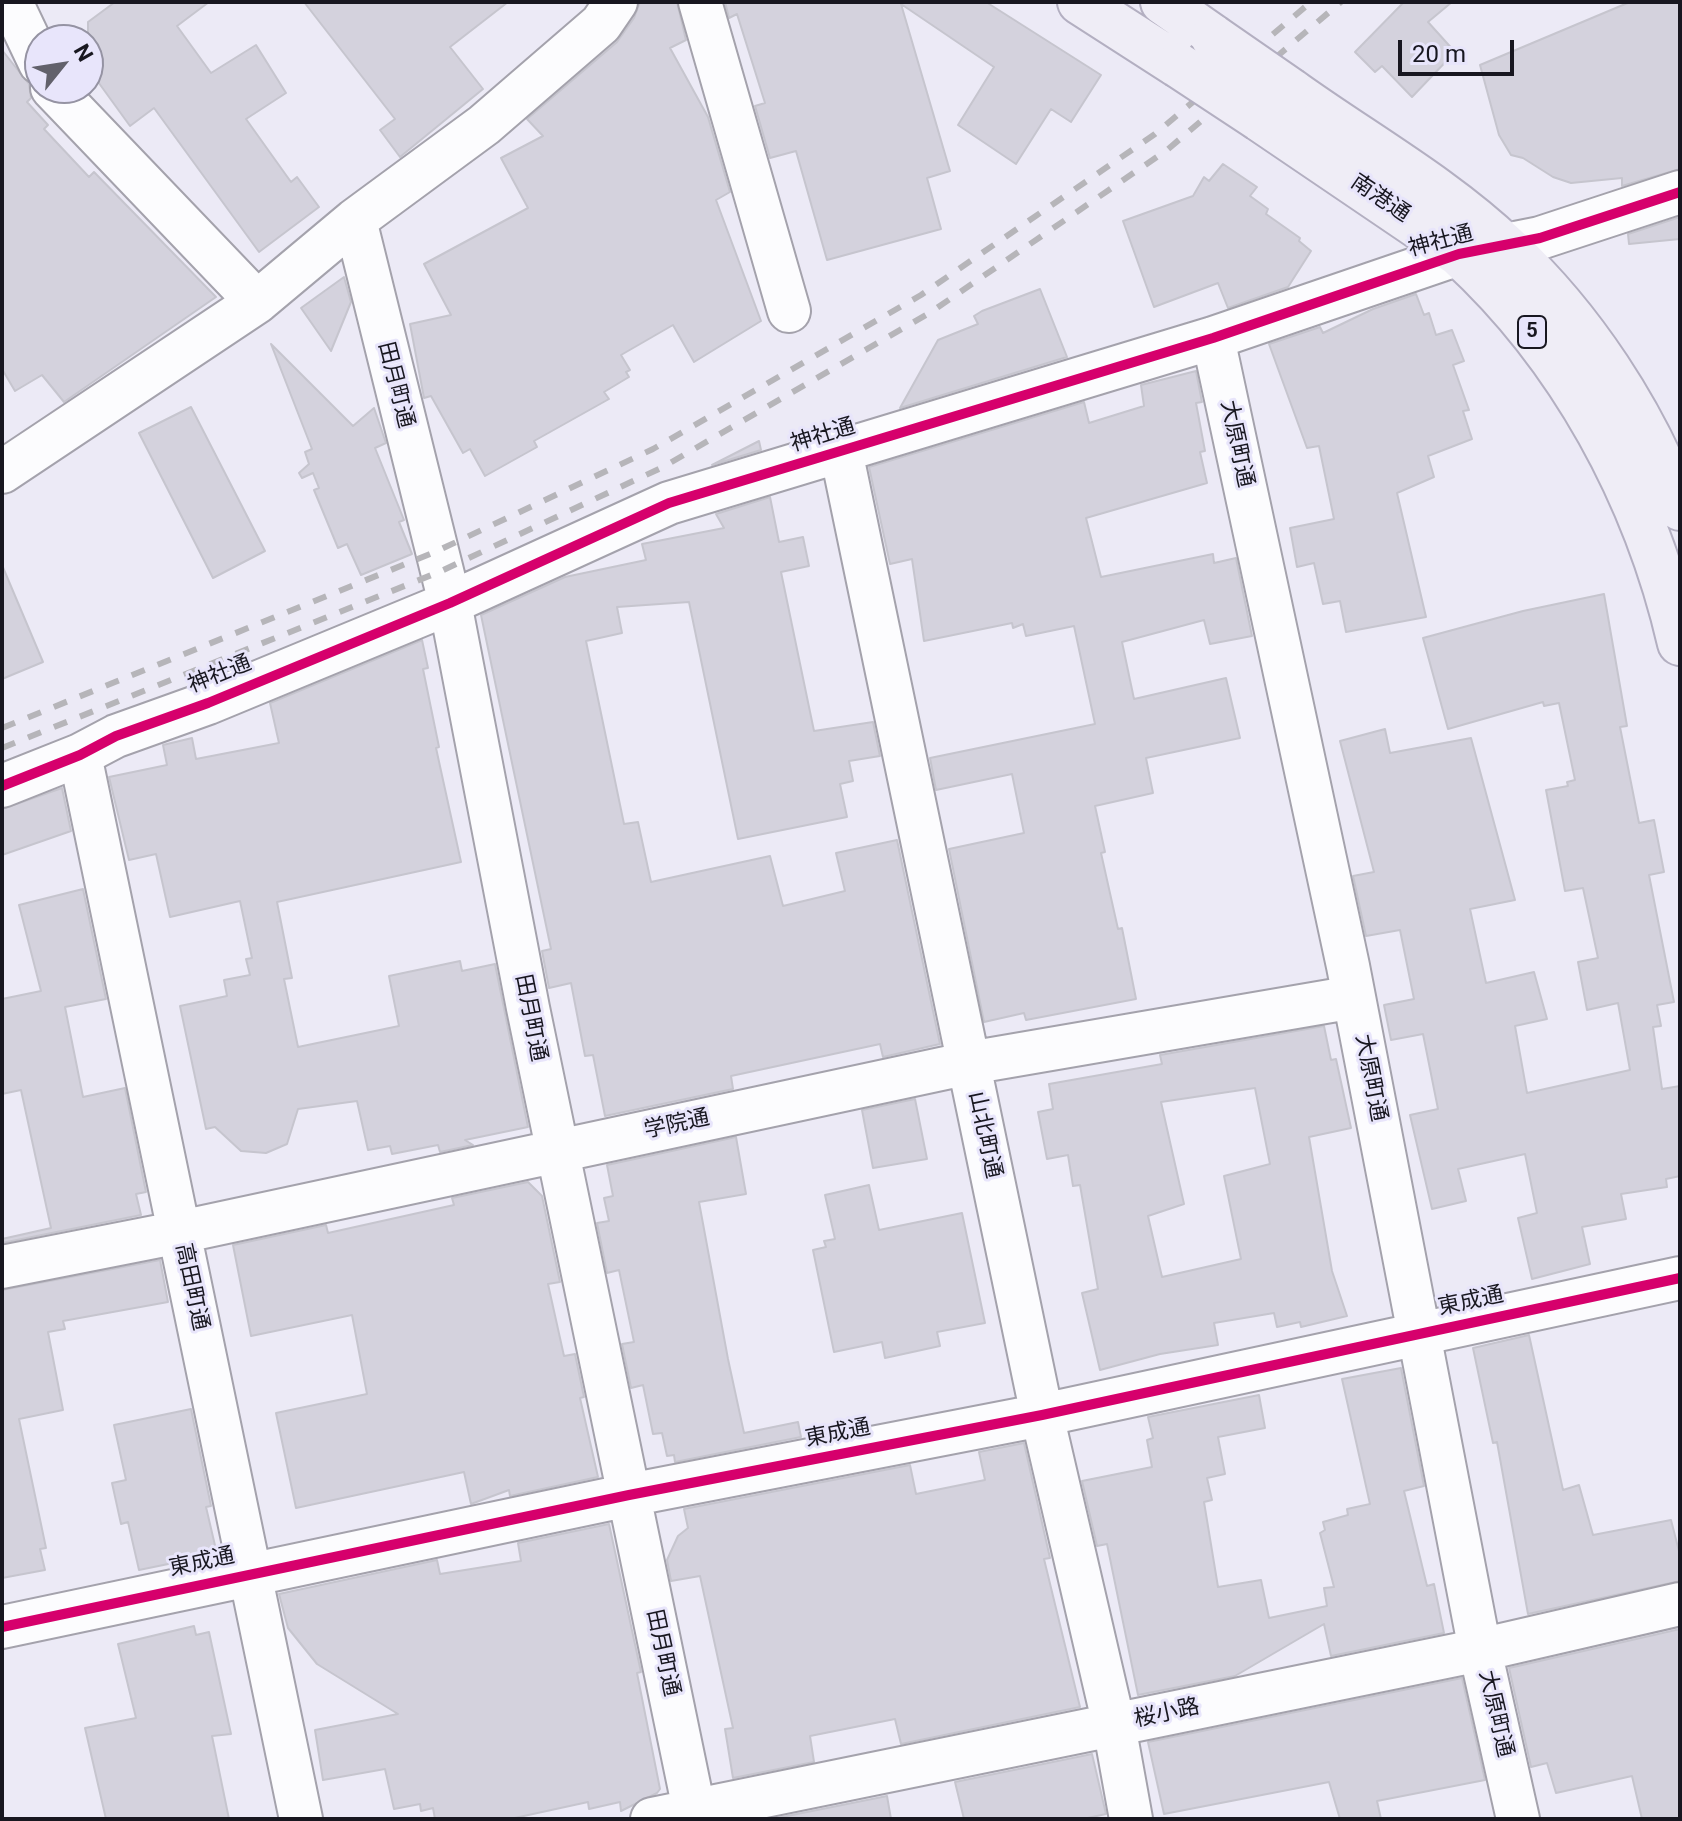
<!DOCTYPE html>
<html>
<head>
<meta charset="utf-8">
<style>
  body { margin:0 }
  #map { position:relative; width:1682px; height:1821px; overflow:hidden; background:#eceaf6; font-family:Roboto,sans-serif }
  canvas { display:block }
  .frame { position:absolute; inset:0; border:4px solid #181720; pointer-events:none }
  .north { position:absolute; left:24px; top:24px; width:80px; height:80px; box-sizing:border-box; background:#e8e5fb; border:2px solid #9593a3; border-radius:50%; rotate:60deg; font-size:22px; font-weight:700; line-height:32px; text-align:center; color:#181720 }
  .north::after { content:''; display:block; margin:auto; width:28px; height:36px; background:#62616b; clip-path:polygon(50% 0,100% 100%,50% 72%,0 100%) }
  .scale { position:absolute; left:1398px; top:40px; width:116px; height:36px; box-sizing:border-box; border:4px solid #181720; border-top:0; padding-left:10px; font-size:24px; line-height:28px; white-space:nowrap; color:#181720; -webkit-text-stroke:6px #e8e5fb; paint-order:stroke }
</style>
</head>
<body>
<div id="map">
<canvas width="1682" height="1821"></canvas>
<div class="frame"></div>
<div class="north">N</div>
<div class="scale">20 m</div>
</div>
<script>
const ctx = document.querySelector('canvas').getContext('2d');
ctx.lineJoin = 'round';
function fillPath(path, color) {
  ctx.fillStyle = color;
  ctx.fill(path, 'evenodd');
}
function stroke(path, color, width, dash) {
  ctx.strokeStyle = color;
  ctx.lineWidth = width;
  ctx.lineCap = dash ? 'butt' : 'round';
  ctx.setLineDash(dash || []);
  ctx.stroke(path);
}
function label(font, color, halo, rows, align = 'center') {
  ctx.font = font + ' Roboto,"Noto Sans JP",sans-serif';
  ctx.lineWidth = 6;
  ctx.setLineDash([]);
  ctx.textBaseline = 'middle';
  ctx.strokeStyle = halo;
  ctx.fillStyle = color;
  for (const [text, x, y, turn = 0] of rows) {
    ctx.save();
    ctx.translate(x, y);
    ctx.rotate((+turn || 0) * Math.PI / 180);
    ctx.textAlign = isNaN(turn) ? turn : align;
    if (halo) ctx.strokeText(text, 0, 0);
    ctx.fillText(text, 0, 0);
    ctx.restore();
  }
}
const building = new Path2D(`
  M115,2H209L177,26L211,73L256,45L286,93L246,119L291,182L297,177L319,207L259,252L154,108L130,126L88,68V22Z
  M304,2H508L450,47L483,89L400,157L380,130L395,119Z
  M640,2H677L686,40L670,48L708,117L730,192L716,200L761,321L694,362L673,325L621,355L630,370L626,372L629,377L604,392L609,399L534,441L537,447L485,476L470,449L463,453L431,396L424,398L410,324L451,315L424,264L528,208L501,158L543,136L527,119L617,42L634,18Z
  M725,2H986L1101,75L1071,122L1051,109L1016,164L958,125L994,67L901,4L950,171L927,178L941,229L827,260L796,151L770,158L755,106L765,103L737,14L729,18Z
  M1404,2H1452L1428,22L1455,52L1412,97L1382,66L1375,72L1355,52Z
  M1630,2H1680V169L1622,186V178L1571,183L1553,177L1523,158L1511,155L1499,135L1480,65Z
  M2,50L29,84L31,98L27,102L48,125L44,129L89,177L94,172L216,297L64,402L42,375L15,391L2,369Z
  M1223,164L1257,187L1250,196L1268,209L1266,214L1300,238L1299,241L1311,251L1288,287L1228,308L1218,283L1154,307L1123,221L1193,196L1204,177L1209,181Z
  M1680,217V239L1629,244L1628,234Z
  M344,277L351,302L331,351L301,308Z
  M1040,289L1067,357L900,408L938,340L978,324L974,316L982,311Z
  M1416,294L1424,315L1429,313L1436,335L1452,330L1464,361L1453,365L1469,410L1463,411L1472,439L1428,456L1434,477L1397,493L1426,617L1346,632L1340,601L1323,604L1314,563L1297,567L1290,528L1334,519L1319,446L1307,448L1269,344L1320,327L1323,333L1373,309Z
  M271,344L353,426L374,408L386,443L375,448L404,520L399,522L412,554L361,575L347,544L338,548L314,490L319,488L313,473L302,478L299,473L309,464L305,452L312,449Z
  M1196,371L1202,402L1196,403L1205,451L1200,452L1207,483L1086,518L1101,577L1213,554L1214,563L1236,558L1252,636L1210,644L1204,620L1122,642L1134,699L1226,678L1240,738L1146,758L1153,793L1095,806L1105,852L1101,853L1118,929L1122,928L1136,999L1026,1020L1024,1013L984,1022L949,849L1024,833L1012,774L936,790L930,758L1095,724L1074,626L1026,636L1023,624L1013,628L1012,623L924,641L912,559L890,564L869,467L1084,402L1089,423L1144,406L1141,385Z
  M191,407L265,551L213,578L139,433Z
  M759,441L761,450L712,465Z
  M770,497L779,542L803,537L809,566L781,572L814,731L873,722L880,756L849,761L853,781L840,784L847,817L738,839L689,602L617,607L622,633L586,641L624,824L638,822L651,882L770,856L783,906L845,891L836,853L897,840L940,1044L883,1057L880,1044L731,1076L733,1089L605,1116L593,1055L585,1056L571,983L549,988L542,951L551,949L481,615L565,577L646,560L642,544L724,528L716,514Z
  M2,565L43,662L2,679Z
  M1604,594L1627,726L1620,727L1639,823L1654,820L1664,872L1649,875L1674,1002L1657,1005L1661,1026L1653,1027L1662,1089L1680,1086V1176L1666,1179L1667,1187L1621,1194L1626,1219L1582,1227L1590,1264L1532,1279L1518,1218L1537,1213L1525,1154L1458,1169L1466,1201L1432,1209L1410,1115L1438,1109L1423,1034L1391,1040L1384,1005L1414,999L1400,930L1366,936L1353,876L1374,872L1340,741L1385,729L1390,753L1471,738L1515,900L1470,909L1486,983L1534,972L1547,1019L1515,1026L1527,1093L1630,1070L1618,1003L1587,1010L1578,962L1598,958L1583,888L1565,891L1546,790L1568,786L1567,782L1575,780L1559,703L1544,706L1543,702L1448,729L1423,638L1523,611Z
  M422,640L428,668L423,669L439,747L436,748L461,862L277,902L292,978L284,979L298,1047L399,1026L389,976L460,961L462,971L495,964L528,1127L465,1140L473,1145L440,1152L438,1145L392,1154L390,1146L368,1150L357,1101L298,1109L287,1144L266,1153L241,1151L215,1127L206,1129L180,1006L227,996L224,980L250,975L246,959L252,958L240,901L170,917L156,854L129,860L109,777L167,765L163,745L192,738L196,759L279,743L270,703Z
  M62,788L71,831L2,855V809Z
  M83,889L106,999L65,1007L83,1097L125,1088L146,1192L136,1194L141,1215L2,1243V1239L51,1228L21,1090L2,1094V999L41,991L19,905Z
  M1324,1026L1331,1060L1336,1059L1351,1128L1309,1137L1332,1271L1347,1316L1301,1327L1300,1322L1277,1327L1274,1313L1214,1323L1218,1345L1160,1354L1100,1370L1082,1293L1098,1289L1080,1185L1073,1186L1068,1155L1047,1159L1038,1112L1053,1109L1049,1084L1162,1064L1160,1055ZM1255,1088L1270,1164L1224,1176L1241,1259L1162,1277L1148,1216L1184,1204L1161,1102Z
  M915,1099L927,1159L873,1168L862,1110Z
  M736,1137L746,1194L699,1202L728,1359L744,1433L798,1422L801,1437L675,1462L674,1455L667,1456L662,1433L653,1434L643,1385L631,1388L622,1344L634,1342L619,1270L607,1273L597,1223L609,1221L604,1198L613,1196L607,1165Z
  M528,1182L542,1196L560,1282L548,1284L564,1356L575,1354L584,1397L580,1398L598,1477L510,1496L509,1490L471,1504L464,1472L296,1508L276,1413L367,1394L352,1315L251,1336L233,1245L326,1225L328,1233L454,1205L452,1198Z
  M869,1185L879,1230L962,1213L985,1323L937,1332L940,1346L885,1358L882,1342L834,1352L813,1250L826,1247L824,1241L835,1239L825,1195Z
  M160,1260L168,1302L63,1321L65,1329L48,1332L63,1410L19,1419L46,1548L40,1549L45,1570L2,1578V1290Z
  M1529,1335L1563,1490L1579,1485L1593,1535L1671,1520L1680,1555V1581L1528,1614L1497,1442L1493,1443L1473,1348Z
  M1401,1368L1424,1486L1404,1491L1427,1586L1434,1584L1444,1633L1331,1656L1324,1624L1235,1676L1138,1695L1107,1544L1097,1546L1082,1481L1152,1467L1147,1440L1153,1438L1148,1417L1259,1395L1265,1428L1218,1437L1225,1474L1207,1478L1212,1500L1204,1502L1218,1587L1261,1580L1269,1618L1327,1606L1324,1588L1334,1587L1320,1533L1325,1530L1323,1522L1348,1515L1347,1509L1370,1504L1342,1379Z
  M191,1409L211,1506L206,1507L217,1554L139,1570L128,1522L121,1524L112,1483L126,1480L114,1425Z
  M1024,1443L1050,1558L1044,1559L1080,1707L901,1744L895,1719L810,1736L814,1762L733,1778L725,1729L733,1728L700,1576L671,1581L667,1560L678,1536L688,1528L684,1509L910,1465L916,1494L985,1480L979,1452Z
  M609,1524L641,1672L637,1673L660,1789L657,1793L621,1811L620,1802L589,1809L588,1802L510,1819H435L433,1808L421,1811L420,1804L394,1809L385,1769L323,1780L315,1730L398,1714L317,1664L288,1628L279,1594L437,1560L440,1574L521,1561L518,1543Z
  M194,1626L196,1635L209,1632L231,1734L212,1736L229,1819H106L85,1728L136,1718L118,1644Z
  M1680,1629V1819H1642L1632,1776L1556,1793L1547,1763L1531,1767L1509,1668Z
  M1462,1678L1485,1780L1377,1801L1381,1819H1340L1329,1782L1164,1814L1148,1742Z
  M1092,1754L1106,1814L1083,1819H964L955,1782Z
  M887,1796L891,1819H772Z`);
const minor = new Path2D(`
  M11,2L40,63
  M700,2L789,311
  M52,88L257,302
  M355,220L450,603L528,1008L696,1819
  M1213,338L1348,966L1480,1650L1518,1819
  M841,451L1042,1415L1114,1725L1131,1819
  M2,472L257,302L355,220L484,125L601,24L616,2
  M80,755L301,1819
  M2,786L80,755L116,736L208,703L450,603L669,503L1213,338L1459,254L1540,238L1680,192
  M2,1267L180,1232L969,1063L1354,997
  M2,1627L629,1495L1042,1415L1680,1278
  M652,1819L1480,1650L1680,1604`);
const major = new Path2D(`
  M1080,2L1178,65
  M1163,2L1213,37
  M1291,91C1362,142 1443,187 1507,248C1582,318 1644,412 1680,508
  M1260,119L1459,254C1571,357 1646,496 1680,643`);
const rail = new Path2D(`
  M2,728L435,552L653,449L921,295L1155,134L1311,2
  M2,748L439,572L663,467L931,312L1167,150L1341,2`);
const majorBridge = new Path2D(`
  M1213,37L1291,91
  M1178,65L1260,119`);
const cycleway = new Path2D(`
  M2,786L80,755L116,736L208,703L450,603L669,503L1213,338L1459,254L1540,238L1680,192
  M2,1627L629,1495L1042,1415L1680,1278`);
const shields = [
  [1532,332,28]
];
const shieldNames = [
  ["5",1532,332]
];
const streetNames = [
  ["南港通",1380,199,34],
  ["神社通",1441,242,-15],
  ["田月町通",395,385,76],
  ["神社通",823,436,-17],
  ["大原町通",1236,444,78],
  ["神社通",220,675,-22],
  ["田月町通",530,1018,79],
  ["大原町通",1370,1078,79],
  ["学院通",677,1125,-12],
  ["山北町通",984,1135,78],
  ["高田町通",191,1287,78],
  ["東成通",1471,1302,-12],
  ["東成通",838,1434,-11],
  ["東成通",202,1563,-12],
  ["田月町通",662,1653,78],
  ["桜小路",1167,1714,-12],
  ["大原町通",1495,1714,77]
];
fillPath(building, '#d4d2dd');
stroke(building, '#c6c5ce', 2);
stroke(minor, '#a4a2ac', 46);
stroke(major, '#b3afc1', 48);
stroke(minor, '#fcfcfe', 42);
stroke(major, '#efedf6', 44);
stroke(rail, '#b6b5b9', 6, [14, 14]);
stroke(majorBridge, '#b3afc1', 48, []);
stroke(majorBridge, '#efedf6', 44);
stroke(cycleway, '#d6006c', 10);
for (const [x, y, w] of shields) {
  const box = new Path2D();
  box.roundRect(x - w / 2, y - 16, w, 32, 6);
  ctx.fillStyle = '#e8e5fb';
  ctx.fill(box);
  stroke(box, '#181720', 2);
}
label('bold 20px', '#181720', null, shieldNames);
label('22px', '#181720', '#e8e5fb', streetNames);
</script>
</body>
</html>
